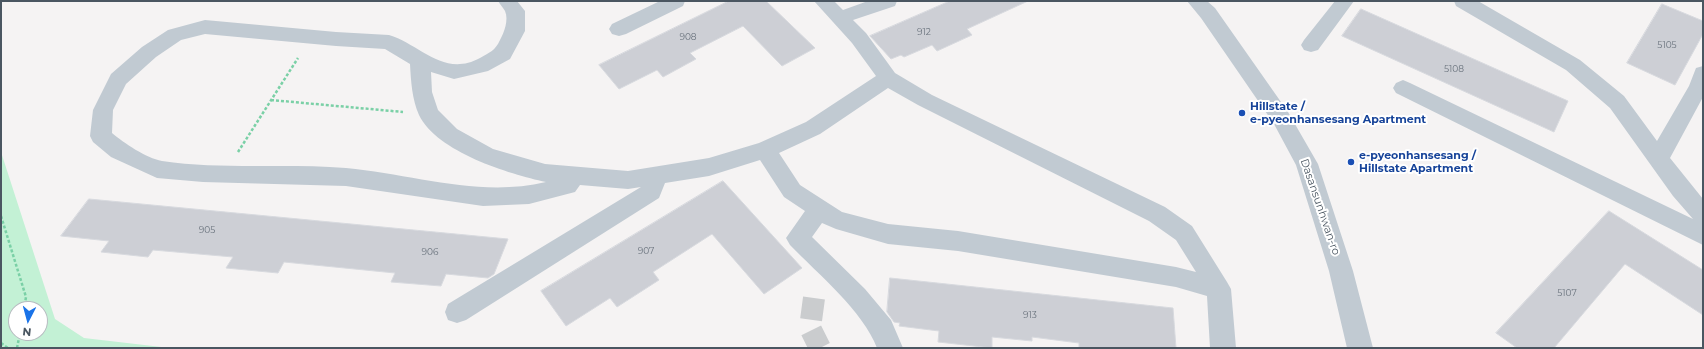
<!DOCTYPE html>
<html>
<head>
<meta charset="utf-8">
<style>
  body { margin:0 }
  #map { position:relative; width:1704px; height:349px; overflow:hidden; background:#f5f3f3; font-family:Montserrat,sans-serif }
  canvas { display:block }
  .frame { position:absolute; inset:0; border:2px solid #4a5661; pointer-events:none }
  .north { position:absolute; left:8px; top:301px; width:40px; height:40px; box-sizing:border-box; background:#fff; border:1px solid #b7bbc0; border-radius:50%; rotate:186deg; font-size:11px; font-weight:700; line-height:16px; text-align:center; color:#4a5661 }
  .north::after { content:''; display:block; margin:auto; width:14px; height:18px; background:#1a73e8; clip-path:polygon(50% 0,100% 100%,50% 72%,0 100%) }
</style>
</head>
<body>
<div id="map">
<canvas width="1704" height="349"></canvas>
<div class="frame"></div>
<div class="north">N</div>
</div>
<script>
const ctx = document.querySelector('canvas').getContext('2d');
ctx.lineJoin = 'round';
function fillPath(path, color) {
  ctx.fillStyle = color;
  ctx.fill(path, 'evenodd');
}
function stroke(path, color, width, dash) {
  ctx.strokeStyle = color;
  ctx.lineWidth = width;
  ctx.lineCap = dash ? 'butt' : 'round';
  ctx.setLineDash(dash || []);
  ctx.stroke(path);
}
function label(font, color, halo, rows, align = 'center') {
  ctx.font = font + ' Montserrat,sans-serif';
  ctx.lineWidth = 4;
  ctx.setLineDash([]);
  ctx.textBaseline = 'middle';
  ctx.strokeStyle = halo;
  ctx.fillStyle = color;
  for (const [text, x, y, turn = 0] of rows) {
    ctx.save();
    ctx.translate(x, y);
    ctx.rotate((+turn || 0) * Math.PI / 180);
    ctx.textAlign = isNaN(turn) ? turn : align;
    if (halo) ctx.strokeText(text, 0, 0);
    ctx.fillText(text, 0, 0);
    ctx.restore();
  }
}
const green = new Path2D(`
  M1,152L55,319L84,338L170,348H1ZM16,309H40V333H16Z`);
const building = new Path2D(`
  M729,1H766L815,48L782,66L743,26L690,53L696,59L663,77L657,70L619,89L599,65Z
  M950,1H1028L967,29L972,35L937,51L932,45L904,57L901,55L891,59L870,36Z
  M1662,4L1703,21V34L1675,85L1627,63Z
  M1361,9L1568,101L1554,132L1342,36Z
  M723,181L802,268L764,294L712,234L653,272L659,280L617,307L610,298L566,326L541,291Z
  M89,199L351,224L508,239L494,274L488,278L446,274L441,286L391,282L395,273L284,262L278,273L226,268L233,257L153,250L148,257L101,252L109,241L61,236Z
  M1609,211L1703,270V315L1625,264L1554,348H1517L1496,333Z
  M890,278L1173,308L1176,348H1079V343L1032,337V341L992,337V348L938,342L939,331L899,326L900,323L894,322L887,312Z`);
const minorTunnel = new Path2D(`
  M814,298L810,328L820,348`);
const path = new Path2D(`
  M271,100L403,112
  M238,152L298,58
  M1,216L26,297L24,309
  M1,343L8,348
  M17,348L20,333`);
const minor = new Path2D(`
  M498,1H517L525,11V31L510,59L488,71L454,79L431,72L432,92L438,110L457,129L493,149L545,164L628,171L709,158L759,143L806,122L876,76L852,43L814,1H834L843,10L868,1H897L895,6L853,20L866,33L895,73L932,95L1165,207L1192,226L1227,282L1231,289L1236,348H1210L1207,296L1176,287L958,251L888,244L836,229L822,223L812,237L865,289L891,320L903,348H877C863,311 818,274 790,245L786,238L805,211L784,197L760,160L709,176L665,183L659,198L466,320L457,323L448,320L445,312L448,304L641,187L628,189L580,185L575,192L529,204L483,206L346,186L203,182L157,178L111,157L93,142L90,136L93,110L111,74L142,47L168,30L205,20L336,32L389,35C420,44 443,78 480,58C490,52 495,51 500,40C504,33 509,20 505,11C503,8 500,4 498,1ZM205,34L336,46L385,49L410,64C411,82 412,99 419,115C437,152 509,174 546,182C479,198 413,174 346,168C285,163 222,170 162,161C146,158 124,143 112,133L113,110L126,84L156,57L181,40ZM888,88L918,105L1149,221L1176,240L1196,272L1176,267L958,231L888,224L842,212L800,185L779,153L820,134Z
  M660,1H685L683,6L626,34L619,36L612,34L609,29L612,24Z
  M1187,1H1207L1215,8L1288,112L1318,164L1353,271L1373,348H1347L1329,271L1296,165L1274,124L1201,18Z
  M1335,1H1354L1318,50L1311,52L1304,50L1301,45L1304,40Z
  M1454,1H1478L1580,60L1624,96L1657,141L1689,86L1696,68L1703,66V97L1670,158L1703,199V245L1396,93L1393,88L1396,83L1403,80L1410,83L1693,219L1673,196L1610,108L1566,70L1456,6Z`);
const markers = [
  [1242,113,4,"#1a4fb4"],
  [1351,162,4,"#1a4fb4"]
];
const numberNames = [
  ["912",924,32],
  ["908",688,37],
  ["5105",1667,45],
  ["5108",1454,69],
  ["905",207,230],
  ["907",646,251],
  ["906",430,252],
  ["5107",1567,293],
  ["913",1030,315]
];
const transitNames = [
  ["Hillstate /",1250,107],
  ["e-pyeonhansesang Apartment",1250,120],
  ["e-pyeonhansesang /",1359,156],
  ["Hillstate Apartment",1359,169]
];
const streetNames = [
  ["Dasansunhwan-ro",1320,207,71]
];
fillPath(green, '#c3f1d5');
fillPath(building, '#cdcfd5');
stroke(building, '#d7d9de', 1);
stroke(minorTunnel, '#caccce', 22, [22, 11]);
stroke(path, '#7ad0a6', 2.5, [3, 2]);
fillPath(minor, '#c1cad2');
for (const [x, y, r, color] of markers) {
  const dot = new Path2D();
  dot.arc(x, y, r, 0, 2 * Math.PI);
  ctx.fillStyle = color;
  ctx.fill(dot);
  stroke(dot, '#fff', 1.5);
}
label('9px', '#6b747e', null, numberNames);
label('bold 11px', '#164399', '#fff', transitNames, 'left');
label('11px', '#4a5661', '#fff', streetNames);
</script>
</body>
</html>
